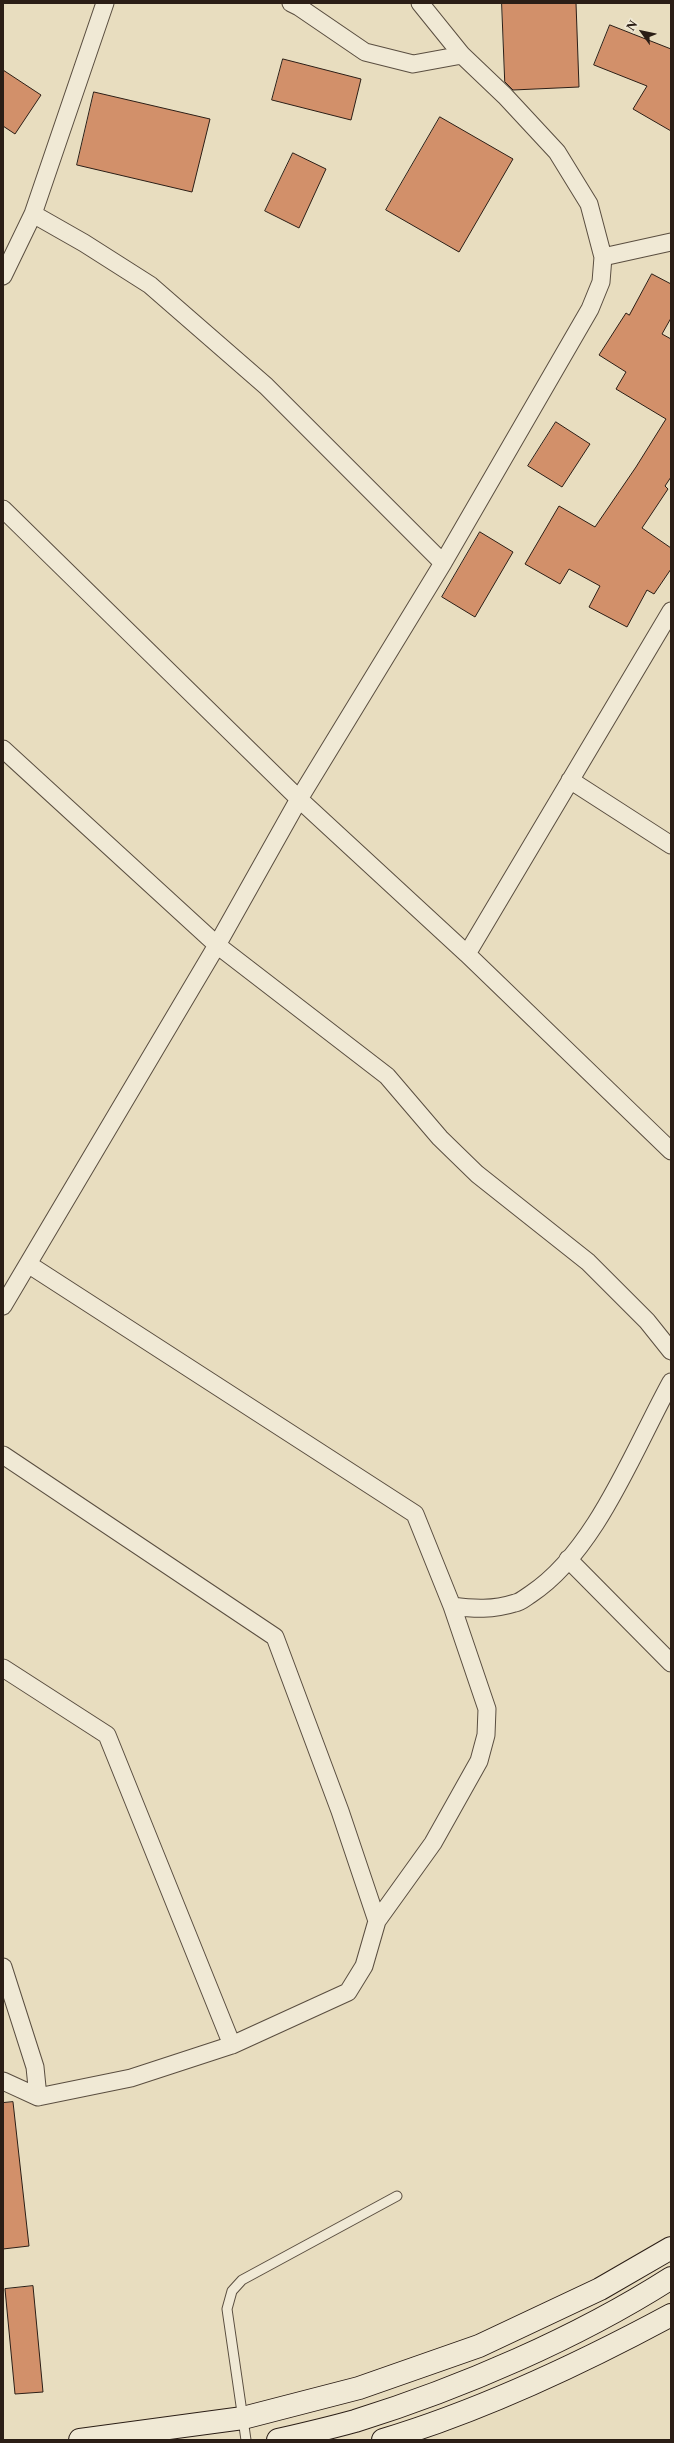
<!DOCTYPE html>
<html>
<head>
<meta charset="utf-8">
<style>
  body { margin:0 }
  #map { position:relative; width:674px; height:2443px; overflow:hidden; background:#e8ddbf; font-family:"Libre Caslon Text",serif }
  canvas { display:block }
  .frame { position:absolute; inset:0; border:4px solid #2b1e16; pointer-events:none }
  .north { position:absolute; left:622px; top:12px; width:40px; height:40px; -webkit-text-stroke:3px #f0e9d5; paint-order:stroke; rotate:303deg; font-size:11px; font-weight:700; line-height:16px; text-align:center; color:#2b1e16 }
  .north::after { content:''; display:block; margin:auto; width:14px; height:18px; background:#2b1e16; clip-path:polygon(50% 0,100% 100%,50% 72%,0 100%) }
</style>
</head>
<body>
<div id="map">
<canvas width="674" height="2443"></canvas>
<div class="frame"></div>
<div class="north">N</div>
</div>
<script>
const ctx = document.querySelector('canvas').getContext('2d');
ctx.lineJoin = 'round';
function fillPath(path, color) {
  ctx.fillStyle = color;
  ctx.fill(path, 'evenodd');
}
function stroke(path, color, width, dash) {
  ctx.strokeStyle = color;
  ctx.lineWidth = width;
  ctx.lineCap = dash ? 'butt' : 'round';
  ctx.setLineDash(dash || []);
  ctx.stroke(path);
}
const building = new Path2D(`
  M502,3H576L579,87L513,90L505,82Z
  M610,25L671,49V131L633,109L647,86L594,65Z
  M283,59L361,79L351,120L272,100Z
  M3,70L41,95L15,134L3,126Z
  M94,92L210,119L192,192L77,165Z
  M440,117L513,159L459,252L386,210Z
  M293,153L326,169L299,228L265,211Z
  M652,274L671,284V318L662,334L671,339V477L665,486L668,489L642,528L671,548V569L654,594L647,590L627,627L589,607L600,586L569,569L560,584L525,564L559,506L595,527L636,467L666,419L616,389L626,372L599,355L626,313L629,315Z
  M556,422L590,444L562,487L528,466Z
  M480,532L513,552L475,617L442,597Z
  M13,2102L29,2246L3,2249V2103Z
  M33,2286L43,2392L15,2394L5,2289Z`);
const lane = new Path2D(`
  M246,2440L227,2309L232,2291L242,2280L397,2196`);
const street = new Path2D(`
  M291,3L299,7L365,52L413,64L462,55
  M33,214L84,243L150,285L266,386L443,563
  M603,257L671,242
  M3,276L33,214L105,3
  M3,509L299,799L467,954L671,1151
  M3,749L217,945L387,1076L440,1138L477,1174L588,1262L647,1321L671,1351
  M570,780L671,845
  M467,954L671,611
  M3,1306L217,945L299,799L443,563L590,309L601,282L603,257L589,204L557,152L505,96L462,55L420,3
  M3,1455L275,1637L340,1811L377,1921
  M568,1559L671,1663
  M452,1606C474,1609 493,1610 515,1603C521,1602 526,1597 531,1594C596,1551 634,1449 671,1382
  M3,1668L107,1735L232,2045
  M3,1967L35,2067L38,2097
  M3,2081L38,2097L131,2078L232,2045L348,1992L364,1966L377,1921L433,1843L479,1761L486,1735L487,1709L452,1606L415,1514L28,1264`);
const secondary = new Path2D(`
  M80,2440L243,2418L359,2388L479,2346L600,2289L671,2248
  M278,2440C304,2434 330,2428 355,2421C461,2388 577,2338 671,2278
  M383,2440C483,2410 580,2364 671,2315`);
fillPath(building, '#d2906a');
stroke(building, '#2b1e16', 1);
stroke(lane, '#5a4e40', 11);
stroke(street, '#5a4e40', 19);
stroke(secondary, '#2b1e16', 24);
stroke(lane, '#f0e9d5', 9);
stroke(street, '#f0e9d5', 17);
stroke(secondary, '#f0e9d5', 22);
</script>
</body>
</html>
